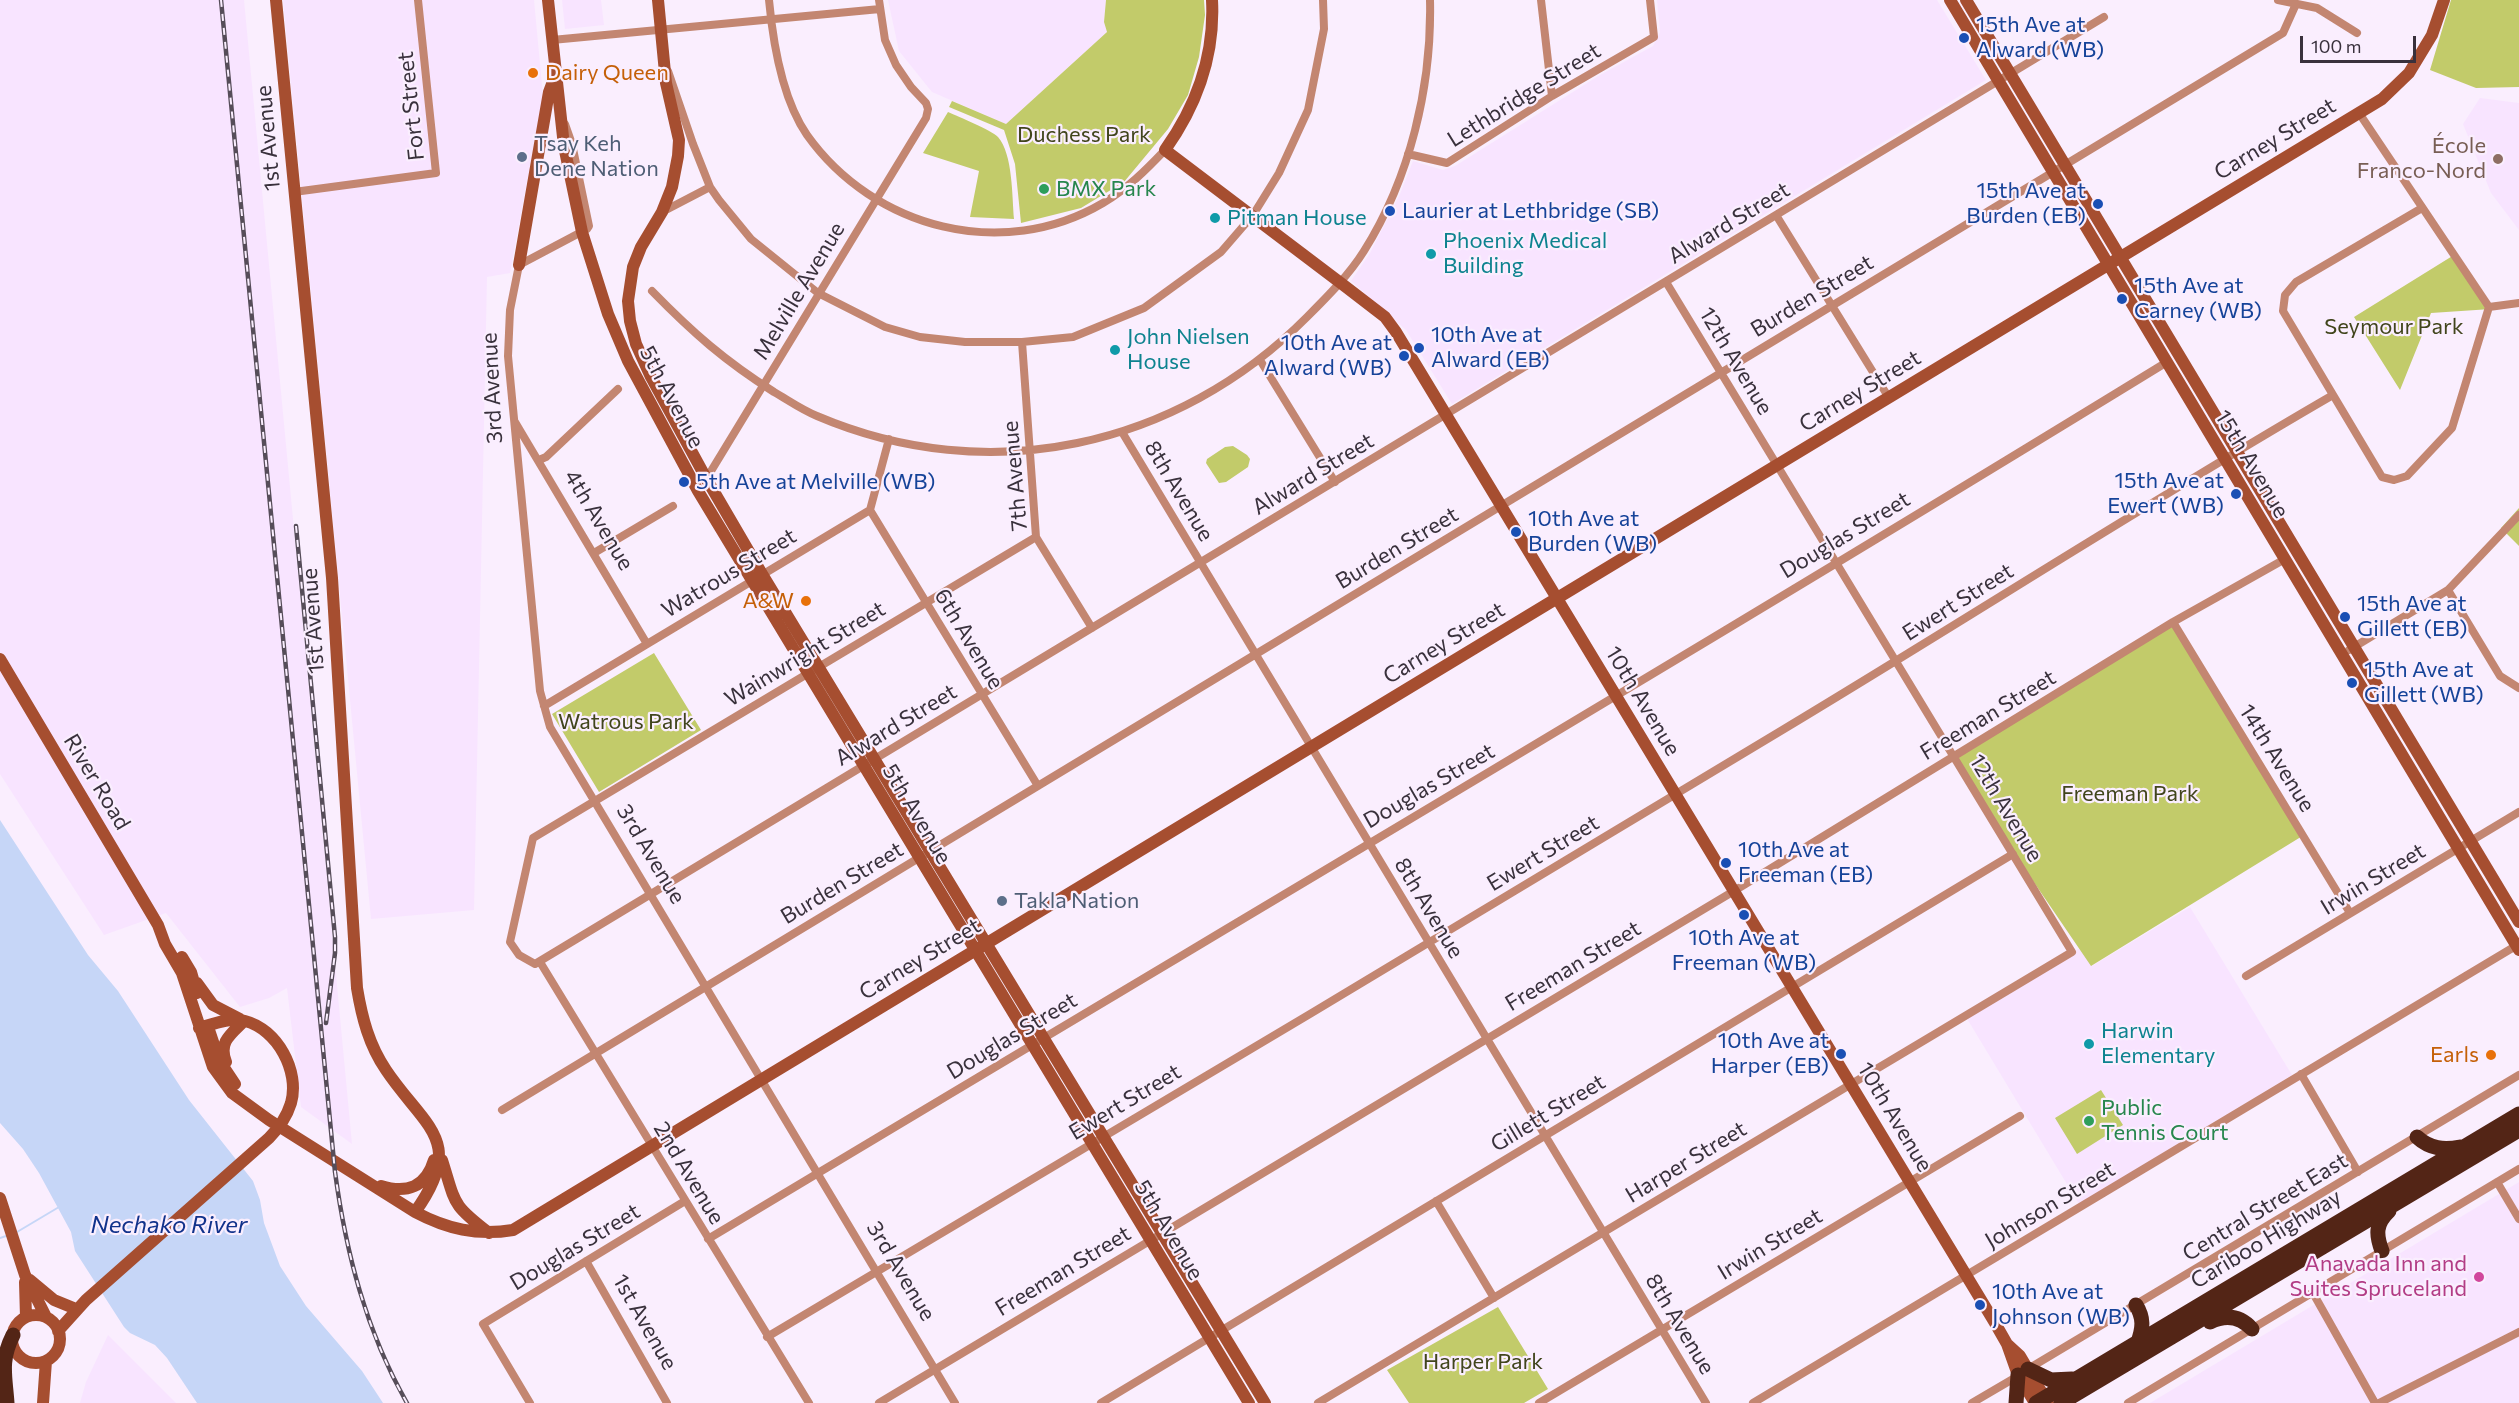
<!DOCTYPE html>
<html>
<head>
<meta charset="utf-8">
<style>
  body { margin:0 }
  #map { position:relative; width:2519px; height:1403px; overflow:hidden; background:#faeefe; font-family:Commissioner,sans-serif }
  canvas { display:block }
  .scale { position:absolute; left:2300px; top:36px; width:116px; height:27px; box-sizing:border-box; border:3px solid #39313c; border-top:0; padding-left:8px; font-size:18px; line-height:21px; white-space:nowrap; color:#39313c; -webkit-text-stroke:4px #faeefe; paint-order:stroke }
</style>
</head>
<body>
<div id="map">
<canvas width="2519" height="1403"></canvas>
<div class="scale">100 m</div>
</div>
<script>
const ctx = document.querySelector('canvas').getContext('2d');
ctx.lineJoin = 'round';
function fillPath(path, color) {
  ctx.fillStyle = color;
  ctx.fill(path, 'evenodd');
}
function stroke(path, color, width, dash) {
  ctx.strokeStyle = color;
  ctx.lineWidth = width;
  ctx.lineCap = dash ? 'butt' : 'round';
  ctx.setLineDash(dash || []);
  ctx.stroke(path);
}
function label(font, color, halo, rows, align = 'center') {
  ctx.font = font + ' Commissioner,sans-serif';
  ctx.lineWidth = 4.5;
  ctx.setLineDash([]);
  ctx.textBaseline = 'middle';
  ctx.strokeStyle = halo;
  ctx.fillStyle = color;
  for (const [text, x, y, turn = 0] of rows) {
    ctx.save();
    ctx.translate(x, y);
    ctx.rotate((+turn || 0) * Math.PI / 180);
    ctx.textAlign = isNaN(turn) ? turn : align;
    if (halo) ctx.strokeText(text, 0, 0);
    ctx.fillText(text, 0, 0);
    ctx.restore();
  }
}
const built = new Path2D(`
  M0,0H244L352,1144L301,1107L287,988L269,998L240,1007L166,913L104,935L0,774Z
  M283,0H534L543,96L510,273L487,277L474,910L371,919Z
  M562,0H601L604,25L565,29Z
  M888,0H1106L1104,22L1107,32L1006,124L932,92L899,51Z
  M1657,0H1937L1986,80L1452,404L1406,330L1351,281L1370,253L1400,194L1413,161L1443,170L1455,166L1600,75L1653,46L1660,32Z
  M2480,98L2519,103V230L2491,193L2463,124Z
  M2190,907L2292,1075L2079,1204L1966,1017L2080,948L2092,966Z
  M2519,1182V1403H2150Z
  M108,1335L176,1403H80L86,1382Z`);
const green = new Path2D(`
  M1106,0H1204L1205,15L1199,57L1188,95L1168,129L1124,182L1081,208L1021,223L1015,164L1004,130L949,107L952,101L1006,124L1107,32L1104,22Z
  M2451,0H2519V87L2476,88L2430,70Z
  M948,112C959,117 991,130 998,137C1013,154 1012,197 1014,219L970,217L979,171L923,153Z
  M2454,255L2491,309L2431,313L2400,390L2354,317Z
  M1233,446L1247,455L1250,459L1248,467L1226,482L1219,483L1206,463L1207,459L1225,447Z
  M2519,508V546L2501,528Z
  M2172,621L2304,835L2091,966L2014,853L1955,753Z
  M654,653L701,730L599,792L552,714Z
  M2101,1090L2123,1125L2077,1154L2055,1118Z
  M1498,1307L1548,1389L1524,1403H1409L1387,1370Z`);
const water = new Path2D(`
  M0,820L88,955L118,991L189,1100L253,1181L260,1200L264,1223L280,1266L306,1306L362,1371L383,1403H197L167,1358L155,1345L130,1333L124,1327L75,1251L71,1232L39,1173L23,1149L0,1123Z`);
const stream = new Path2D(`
  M17,1232L59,1207
  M0,1238L9,1235`);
const street = new Path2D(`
  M769,0C773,43 782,99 807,135C874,229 1003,262 1103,203C1127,189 1146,170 1165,150
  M1541,0L1552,96
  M2278,0L2317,8L2357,33
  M552,40L880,9
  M668,71L693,144L710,187L719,200L751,239L818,293L885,327L920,337L965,342H1022L1073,337L1144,308L1221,252L1253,215L1279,173L1308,110L1324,29L1323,0
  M2359,113L2489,307
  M565,124L572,144L589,226L587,229L519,265L510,310L508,356L540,691L550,727L955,1403
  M1408,154L1447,163L1552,96L1654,37L1650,0
  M294,192L436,173L418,0
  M2422,208L2296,282L2285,295L2283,311L2382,477L2394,480L2407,476L2452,428L2489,307
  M662,212L710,187
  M1776,215L1889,398
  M652,291C693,333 725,361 774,392C788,400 802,410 817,416C988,489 1177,448 1307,317C1327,297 1349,275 1364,251C1410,178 1432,86 1430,0
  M2489,307L2519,303
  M1022,342L1036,537L1092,628
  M1260,360L1335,482
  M515,422L647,644
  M1122,432L1706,1403
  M539,460L546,457L618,389
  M705,481L926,118L928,109L926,103L911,87L896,65L885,40L879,0
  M870,510L1038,786
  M1036,537L533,838L510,942L519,955L535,964L2104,17
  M594,553L673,506
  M2448,590L2500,676L2519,688
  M2173,622L2350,913
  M2349,650L2448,590L2519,515
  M544,706L870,510L889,439
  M540,962L809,1403
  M2246,976L2519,812
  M2301,1074L2358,1172
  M502,1110L2283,33L2296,4
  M2497,1182L2519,1219
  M1436,1201L1494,1298
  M708,1239C1194,947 1683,659 2167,362
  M586,1261L667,1403
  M2313,1293L2375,1403
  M767,1337C1107,1135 1446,934 1784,729C1967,619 2148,502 2333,395
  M2028,1369L2519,1075
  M530,1403L483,1324L685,1201
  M879,1403L1734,891L2173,622L2285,559
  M1101,1403L2013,854
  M1318,1403L2072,952L1666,282
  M1539,1403L2020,1116
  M1753,1403L2519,944
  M1972,1403L2018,1376
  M2128,1403L2519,1169
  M2379,1403L2519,1332`);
const secondary = new Path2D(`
  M276,0L332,578L357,988C362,1018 369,1045 386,1070C424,1127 467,1140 415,1212
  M548,0L564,146L582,232L608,314L628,361L698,491L1249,1403
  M658,0L666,83L679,140L678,156L672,187L662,212L641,247L633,267L628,301L630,321L636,344L651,377L706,478L762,574L1265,1403
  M1212,0C1215,56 1197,105 1165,150L1346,287L1385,317L1396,332L1995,1323L2007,1344L2018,1375L2035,1403
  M1950,0L2519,950
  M1966,0L2519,922
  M519,265L549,92L555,76
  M0,659L158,925L165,944L182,973L213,1067L232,1093L269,1120L415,1212C447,1229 477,1236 513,1230L2382,99L2409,73L2432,35L2444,0
  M182,957L191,972L197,993
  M197,983L213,1005L240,1019
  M208,1027L219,1060L235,1084
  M226,1062C218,1042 231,1034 244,1021
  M442,1160C456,1204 451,1204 489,1233
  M381,1186C407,1194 426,1187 434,1160
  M0,1198L25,1275L46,1317
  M30,1280L54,1300L76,1309
  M25,1282L26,1317
  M12 1339a24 24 0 1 1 48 0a24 24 0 1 1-48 0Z
  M58,1331L86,1300L269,1138C279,1128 287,1116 291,1103C300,1071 277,1029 245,1021C230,1017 213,1024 199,1028
  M2008,1345L2020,1356L2048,1403
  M43,1403L46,1361`);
const highway = new Path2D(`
  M2417,1137C2430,1149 2444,1150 2460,1147
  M2382,1251C2376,1235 2375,1224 2389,1211
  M2136,1305C2144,1318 2143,1328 2138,1342
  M2210,1322C2226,1314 2240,1316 2252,1329
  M2028,1369L2051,1380L2072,1379
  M7,1403C5,1375 0,1361 13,1335
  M2016,1403L2018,1375
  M2036,1403L2519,1114
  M2061,1403L2519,1130`);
const rail = new Path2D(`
  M221,0L335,1172C346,1253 366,1331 407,1403
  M296,526L335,937V953L326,1023`);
const markers = [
  [1964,38,6,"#1a4fb4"],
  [533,73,6,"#e8710a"],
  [522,157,6,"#5c6f8a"],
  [2498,159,6,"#8d6e63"],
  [1044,189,6,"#2e9e5b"],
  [2098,204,6,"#1a4fb4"],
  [1390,211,6,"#1a4fb4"],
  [1215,218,6,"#0f9aa8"],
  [1431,254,6,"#0f9aa8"],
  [2122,299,6,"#1a4fb4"],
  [1419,348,6,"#1a4fb4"],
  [1115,350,6,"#0f9aa8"],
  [1404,356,6,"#1a4fb4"],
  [684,482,6,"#1a4fb4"],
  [2236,494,6,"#1a4fb4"],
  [1516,532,6,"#1a4fb4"],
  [806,601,6,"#e8710a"],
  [2345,617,6,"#1a4fb4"],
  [2352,683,6,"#1a4fb4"],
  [1726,863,6,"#1a4fb4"],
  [1002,901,6,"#5c6f8a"],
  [1744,915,6,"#1a4fb4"],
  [2089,1044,6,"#0f9aa8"],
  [1841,1054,6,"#1a4fb4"],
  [2491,1055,6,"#e8710a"],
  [2089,1121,6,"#2e9e5b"],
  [2479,1277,6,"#d1479c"],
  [1980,1305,6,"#1a4fb4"]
];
const transitNames = [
  ["15th Ave at",1976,25],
  ["Alward (WB)",1976,50],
  ["15th Ave at",2086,191,"right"],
  ["Burden (EB)",2086,216,"right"],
  ["Laurier at Lethbridge (SB)",1402,211],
  ["15th Ave at",2134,286],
  ["Carney (WB)",2134,311],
  ["10th Ave at",1431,335],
  ["Alward (EB)",1431,360],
  ["10th Ave at",1392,343,"right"],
  ["Alward (WB)",1392,368,"right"],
  ["15th Ave at",2224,481,"right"],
  ["Ewert (WB)",2224,506,"right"],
  ["5th Ave at Melville (WB)",696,482],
  ["10th Ave at",1528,519],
  ["Burden (WB)",1528,544],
  ["15th Ave at",2357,604],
  ["Gillett (EB)",2357,629],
  ["15th Ave at",2364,670],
  ["Gillett (WB)",2364,695],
  ["10th Ave at",1738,850],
  ["Freeman (EB)",1738,875],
  ["10th Ave at",1744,938,"center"],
  ["Freeman (WB)",1744,963,"center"],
  ["10th Ave at",1829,1041,"right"],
  ["Harper (EB)",1829,1066,"right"],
  ["10th Ave at",1992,1292],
  ["Johnson (WB)",1992,1317]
];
const foodNames = [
  ["Dairy Queen",545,73,"left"],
  ["A&W",794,601],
  ["Earls",2479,1055]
];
const streetNames = [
  ["Lethbridge Street",1524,95,-32],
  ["Fort Street",411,106,-96],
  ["1st Avenue",268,138,-95],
  ["Carney Street",2275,139,-31],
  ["Alward Street",1729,223,-31],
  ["Melville Avenue",799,291,-59],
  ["Burden Street",1812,296,-31],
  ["12th Avenue",1736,361,59],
  ["3rd Avenue",492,388,-93],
  ["Carney Street",1860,391,-31],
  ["5th Avenue",672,397,62],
  ["15th Avenue",2252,464,59],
  ["Alward Street",1313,474,-31],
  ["7th Avenue",1015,476,-95],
  ["8th Avenue",1179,491,59],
  ["4th Avenue",599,520,59],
  ["Douglas Street",1845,535,-31],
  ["Burden Street",1397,548,-31],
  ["Watrous Street",729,573,-31],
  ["Ewert Street",1958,602,-32],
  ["1st Avenue",313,621,-94],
  ["6th Avenue",969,639,59],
  ["Carney Street",1444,643,-31],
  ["Wainwright Street",805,654,-31],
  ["10th Avenue",1643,701,59],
  ["Freeman Street",1988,715,-31],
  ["Alward Street",896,725,-31],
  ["14th Avenue",2277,758,58],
  ["River Road",97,782,59],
  ["Douglas Street",1429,786,-30],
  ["12th Avenue",2006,808,59],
  ["5th Avenue",917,814,59],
  ["Ewert Street",1543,853,-31],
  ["3rd Avenue",651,854,59],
  ["Irwin Street",2373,879,-31],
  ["Burden Street",842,883,-31],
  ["8th Avenue",1429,908,59],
  ["Carney Street",920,959,-31],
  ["Freeman Street",1573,966,-31],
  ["Douglas Street",1012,1036,-31],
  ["Ewert Street",1125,1102,-31],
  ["Gillett Street",1548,1113,-31],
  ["10th Avenue",1895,1117,59],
  ["Harper Street",1686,1162,-31],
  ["2nd Avenue",689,1173,59],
  ["Johnson Street",2050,1205,-31],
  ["Central Street East",2265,1207,-31],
  ["5th Avenue",1169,1230,59],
  ["Cariboo Highway",2266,1239,-31],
  ["Irwin Street",1770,1244,-31],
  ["Douglas Street",575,1247,-31],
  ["3rd Avenue",901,1271,59],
  ["Freeman Street",1063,1271,-31],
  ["1st Avenue",645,1322,60],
  ["8th Avenue",1680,1324,59]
];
const parkNames = [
  ["Duchess Park",1084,135],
  ["Seymour Park",2394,327],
  ["Watrous Park",626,722],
  ["Freeman Park",2130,794],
  ["Harper Park",1483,1362]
];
const serviceNames = [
  ["Tsay Keh",534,144],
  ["Dene Nation",534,169],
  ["Takla Nation",1014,901]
];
const educationNames = [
  ["École",2486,146],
  ["Franco-Nord",2486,171]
];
const leisureNames = [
  ["BMX Park",1056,189],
  ["Public",2101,1108],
  ["Tennis Court",2101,1133]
];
const cultureNames = [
  ["Pitman House",1227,218],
  ["Phoenix Medical",1443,241],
  ["Building",1443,266],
  ["John Nielsen",1127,337],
  ["House",1127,362],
  ["Harwin",2101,1031],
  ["Elementary",2101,1056]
];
const hotelNames = [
  ["Anavada Inn and",2467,1264],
  ["Suites Spruceland",2467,1289]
];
const waterNames = [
  ["Nechako River",169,1225]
];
fillPath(built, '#f8e4ff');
fillPath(green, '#c2cb6a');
fillPath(water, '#c6d6f7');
stroke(stream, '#c6d6f7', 2);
stroke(street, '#c38671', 8);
stroke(secondary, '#a64e30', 12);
stroke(highway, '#532516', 15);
stroke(rail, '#564d59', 4.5);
stroke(rail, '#faeefe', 2, [7]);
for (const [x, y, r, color] of markers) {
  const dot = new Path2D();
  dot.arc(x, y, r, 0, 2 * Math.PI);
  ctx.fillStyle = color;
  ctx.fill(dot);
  stroke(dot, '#faeefe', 2);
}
label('22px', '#164399', '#faeefe', transitNames, 'left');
label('22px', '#c56008', '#faeefe', foodNames, 'right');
label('22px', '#39313c', '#faeefe', streetNames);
label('22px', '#41451c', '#faeefe', parkNames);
label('22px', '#4e5e75', '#faeefe', serviceNames, 'left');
label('22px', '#785e54', '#faeefe', educationNames, 'right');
label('22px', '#27864d', '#faeefe', leisureNames, 'left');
label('22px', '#0d838f', '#faeefe', cultureNames, 'left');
label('22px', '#b23c85', '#faeefe', hotelNames, 'right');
label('italic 24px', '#11328b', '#faeefe', waterNames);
</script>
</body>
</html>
